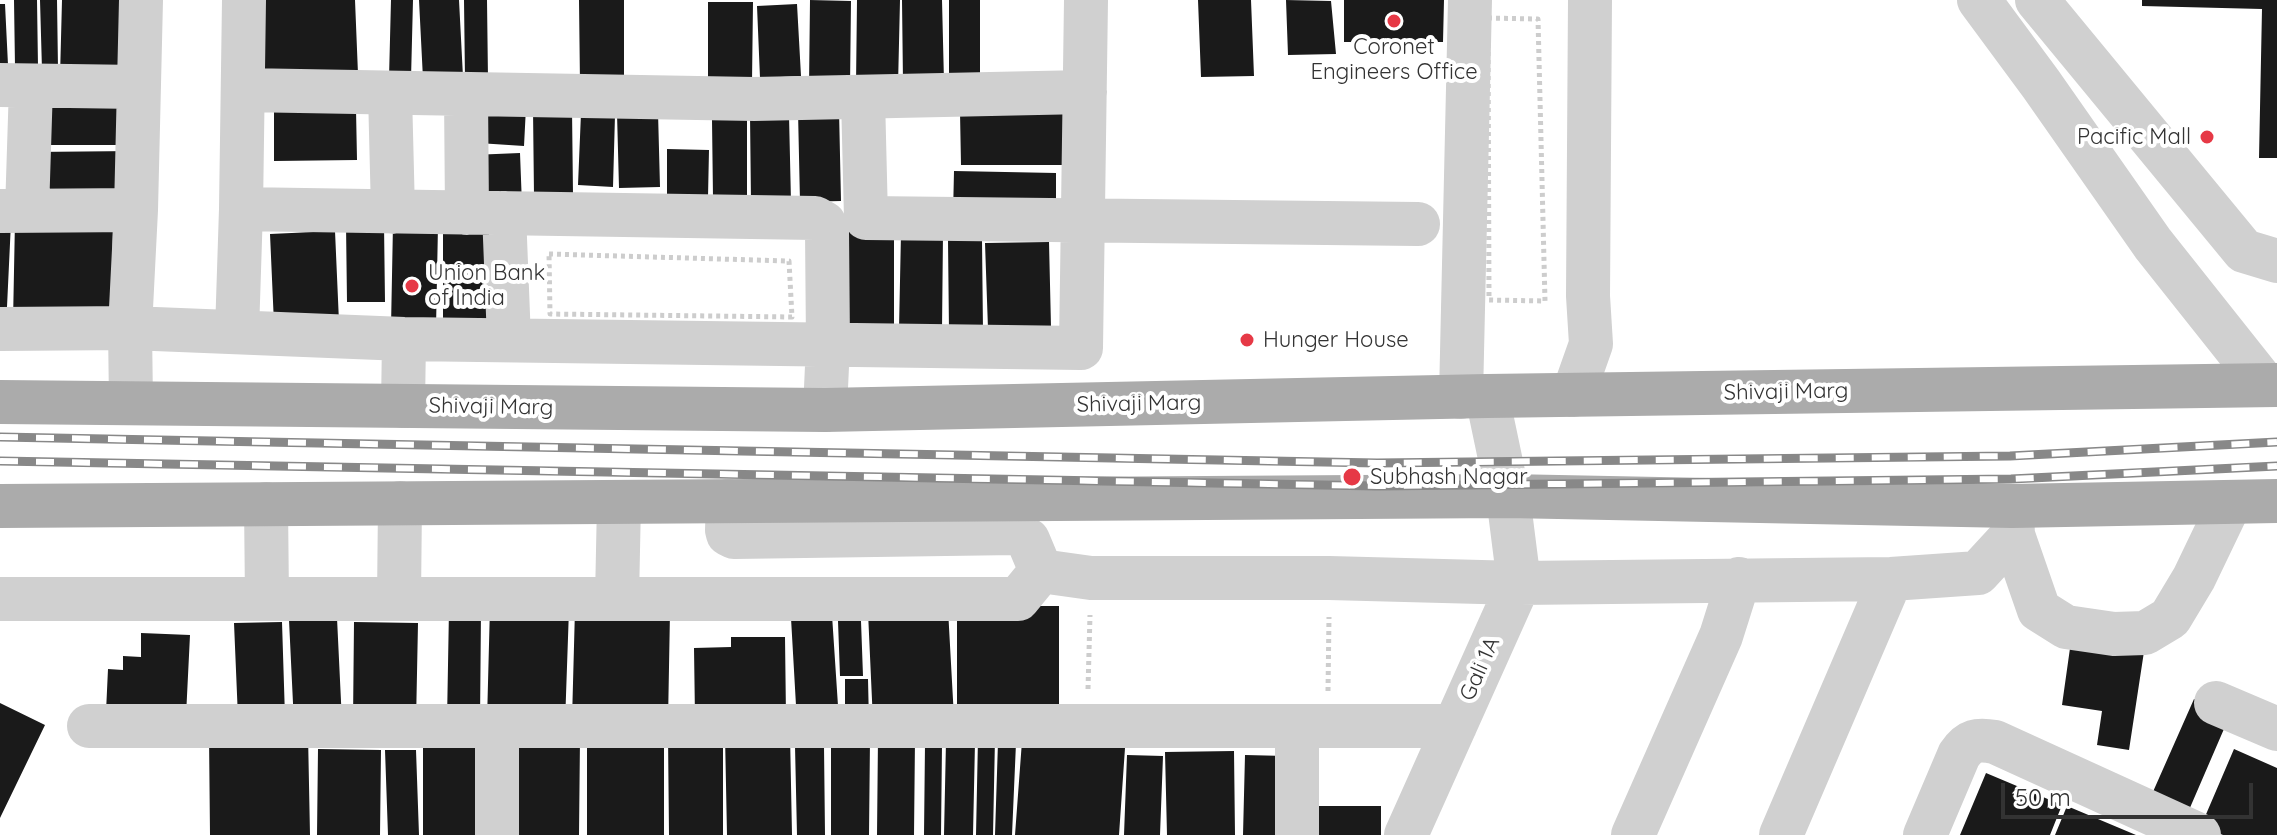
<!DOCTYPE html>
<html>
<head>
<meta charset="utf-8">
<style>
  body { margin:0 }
  #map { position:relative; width:2277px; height:835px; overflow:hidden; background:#fff; font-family:Quicksand,sans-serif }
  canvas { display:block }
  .scale { position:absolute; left:2001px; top:783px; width:252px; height:36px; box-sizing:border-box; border:4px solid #333; border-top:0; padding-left:10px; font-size:24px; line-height:28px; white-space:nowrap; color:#333; -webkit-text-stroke:6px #fff; paint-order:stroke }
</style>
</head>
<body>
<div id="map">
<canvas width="2277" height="835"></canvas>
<div class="scale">50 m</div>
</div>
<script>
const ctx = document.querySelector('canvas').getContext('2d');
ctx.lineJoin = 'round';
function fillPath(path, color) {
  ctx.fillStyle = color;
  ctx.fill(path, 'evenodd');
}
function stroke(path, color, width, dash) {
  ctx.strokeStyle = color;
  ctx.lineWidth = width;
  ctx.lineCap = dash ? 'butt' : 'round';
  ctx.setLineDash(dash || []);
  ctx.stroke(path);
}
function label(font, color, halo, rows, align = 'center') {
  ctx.font = font + ' Quicksand,sans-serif';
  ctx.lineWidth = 8;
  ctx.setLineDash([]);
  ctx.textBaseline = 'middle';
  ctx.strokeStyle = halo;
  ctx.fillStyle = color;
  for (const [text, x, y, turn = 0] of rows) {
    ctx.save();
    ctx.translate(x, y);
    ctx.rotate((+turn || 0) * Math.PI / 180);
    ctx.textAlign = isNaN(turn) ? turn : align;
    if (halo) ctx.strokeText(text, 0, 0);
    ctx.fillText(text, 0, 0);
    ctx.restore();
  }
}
const building = new Path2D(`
  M14,0H37L38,67H15Z
  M40,0H57L58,69L42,70Z
  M62,0H138L136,79L60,77Z
  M260,0H355L358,74L263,77Z
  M391,0H413L411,79L389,78Z
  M419,0H459L463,77L423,79Z
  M464,0H487L488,80H465Z
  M579,0H624V84L580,85Z
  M810,0L851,1L850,87H809Z
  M857,0H900L898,86L856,85Z
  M902,0H942L944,82L903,83Z
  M949,0H980V80H949Z
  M1198,0H1251L1254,76L1201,77Z
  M1286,0L1331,1L1336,54L1288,55Z
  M1344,0H1444L1443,42H1344Z
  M2142,0H2277V158H2259L2262,9L2142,6Z
  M708,2H753L752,82H708Z
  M0,4H5L8,65H0Z
  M797,4L801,76L760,78L757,6Z
  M34,99L135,100L136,145H34Z
  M479,105L526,107L524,146L478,143Z
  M356,109L357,160L274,161V110Z
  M533,109H572L573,195L534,196Z
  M839,110L841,201L800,202L798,111Z
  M1066,111V165H961L960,112Z
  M658,112L660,187L619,188L617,113Z
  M581,113L615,115L613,187L578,185Z
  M750,114L789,115L791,202L751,203Z
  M712,120H747V197L713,198Z
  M667,149L709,150L708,197L667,196Z
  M134,151L135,203L34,204L33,152Z
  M520,153L522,205L474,207L472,155Z
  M954,171L1056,173V215H953Z
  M15,220L113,223L111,324L13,322Z
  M0,221L11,222L6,328L0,327Z
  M443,222H489V325H443Z
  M346,224H384L385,302H347Z
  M393,224L438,225L436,328L391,327Z
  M335,231L339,322L274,324L270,234Z
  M844,232H894V331H845Z
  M901,233H943L942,330L899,329Z
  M948,240H982L983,332H949Z
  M1049,242L1051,327L988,329L985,243Z
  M490,606L569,609L565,724L487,721Z
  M957,606H1059V721H957Z
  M449,609L481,610L480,722L447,721Z
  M575,609L670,612L668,722L572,720Z
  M948,609L954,718L873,722L868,612Z
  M832,615L839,721L797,723L791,618Z
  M337,618L342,722L294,724L289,620Z
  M838,621H861L863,676H840Z
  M282,622L285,717L238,718L234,623Z
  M354,622L418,623L416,723L353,721Z
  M141,633L190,635L186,716L106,712L108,669L123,670V656L141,657Z
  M2072,634L2145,645L2129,750L2097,745L2102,711L2062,705Z
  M731,637H785L786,718H695L694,648L731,647Z
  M845,679H868L869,723H845Z
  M2194,699L2230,715L2189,810L2152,794Z
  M0,703L45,725L0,818Z
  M308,734L310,835H210L209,735Z
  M790,734L792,835H727L725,735Z
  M668,735H723V835H669Z
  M587,736H664V835H587Z
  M508,737L580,738L579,835H507Z
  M878,737L915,738L914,835H877Z
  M978,738H995L993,835H976Z
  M831,739H870L869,835H831Z
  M946,741L975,742L973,835H944Z
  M1022,741L1125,748L1119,835H1015Z
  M998,742L1016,743L1012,835H995Z
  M925,744H942L941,835H924Z
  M423,745L490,746L491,835H423Z
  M795,746H824L825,835H797Z
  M318,749L381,750L380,835H317Z
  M2234,749L2277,768V835H2223L2201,826Z
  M385,750H416L419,835H388Z
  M1234,751L1235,835H1167L1165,752Z
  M1127,755L1163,756L1160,835H1124Z
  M1245,755L1286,756L1284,835H1243Z
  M1986,773L2062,805L2050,835H1960Z
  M1305,806H1381V835H1305Z
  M2067,806L2136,835H2055Z`);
const path = new Path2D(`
  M1488,18L1538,19L1545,301L1489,300Z
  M549,254L789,261L792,317L550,314Z
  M1088,689L1090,615
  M1328,691L1329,617`);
const minor = new Path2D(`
  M244,0L241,209L815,218L824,223L827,231L828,344L825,410
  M1979,0L2041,84L2153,244L2265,385
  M2037,0L2244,251L2277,261
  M0,85L138,87
  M243,90L754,99L1085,92
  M390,93L393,212
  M466,94L467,213
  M863,97L866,218L1418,224
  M0,211L136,210
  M27,211L31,86
  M504,213L509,340
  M0,329L130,328L404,339L1081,348L1086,0
  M237,332L241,209
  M1573,395L1591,344L1588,296L1590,0
  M1461,397L1470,0
  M131,403L130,328L136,210L141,0
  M403,406L404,339
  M728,501L727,530L728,534L734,537L1016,533L1028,540L1041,571L1091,578H1329L1519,583L1891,579L1978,573L2013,535
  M266,504L267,599
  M2012,512L2013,535L2039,610L2066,627L2114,634L2145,633L2170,618L2194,578L2230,503
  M0,599H1018L1041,571
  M399,599L400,503
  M617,599L619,502
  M2216,703L2277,729
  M89,726H1455
  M497,726V835
  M1297,726V835
  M1406,835L1519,583L1508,496L1487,396
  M1633,835L1721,636L1739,579
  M1781,835L1891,579
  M1925,835L1959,755C1969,740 1977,739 1995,742L2199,835`);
const major = new Path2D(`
  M0,402L825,410L1487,396L2277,385
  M0,506L1508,496L2012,506L2277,501`);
const rail = new Path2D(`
  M0,437L1377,463L2010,456L2277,442
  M0,461L1377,486L2011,479L2277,466`);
const markers = [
  [1394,21,8,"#e63946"],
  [2207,137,8,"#e63946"],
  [412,286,8,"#e63946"],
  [1247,340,8,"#e63946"],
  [1352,477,10,"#e63946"]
];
const poiNames = [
  ["Coronet",1394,47,"center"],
  ["Engineers Office",1394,72,"center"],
  ["Pacific Mall",2191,137,"right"],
  ["Union Bank",428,273],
  ["of India",428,298],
  ["Hunger House",1263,340],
  ["Subhash Nagar",1370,477]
];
const streetNames = [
  ["Shivaji Marg",1786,392,-1],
  ["Shivaji Marg",1139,404,-1],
  ["Shivaji Marg",491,407,1],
  ["Gali 1A",1480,669,-66]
];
fillPath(building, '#1a1a1a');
stroke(path, '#cdcdcd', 5, [4, 4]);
stroke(minor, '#d0d0d0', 44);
stroke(major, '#ababab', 44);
stroke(rail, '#888', 9);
stroke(rail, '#fff', 6, [18]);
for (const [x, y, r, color] of markers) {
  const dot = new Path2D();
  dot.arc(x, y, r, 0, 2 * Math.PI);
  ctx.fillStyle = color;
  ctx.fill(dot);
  stroke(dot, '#fff', 3);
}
label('22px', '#333', '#fff', poiNames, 'left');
label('22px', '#333', '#fff', streetNames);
</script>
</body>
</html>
